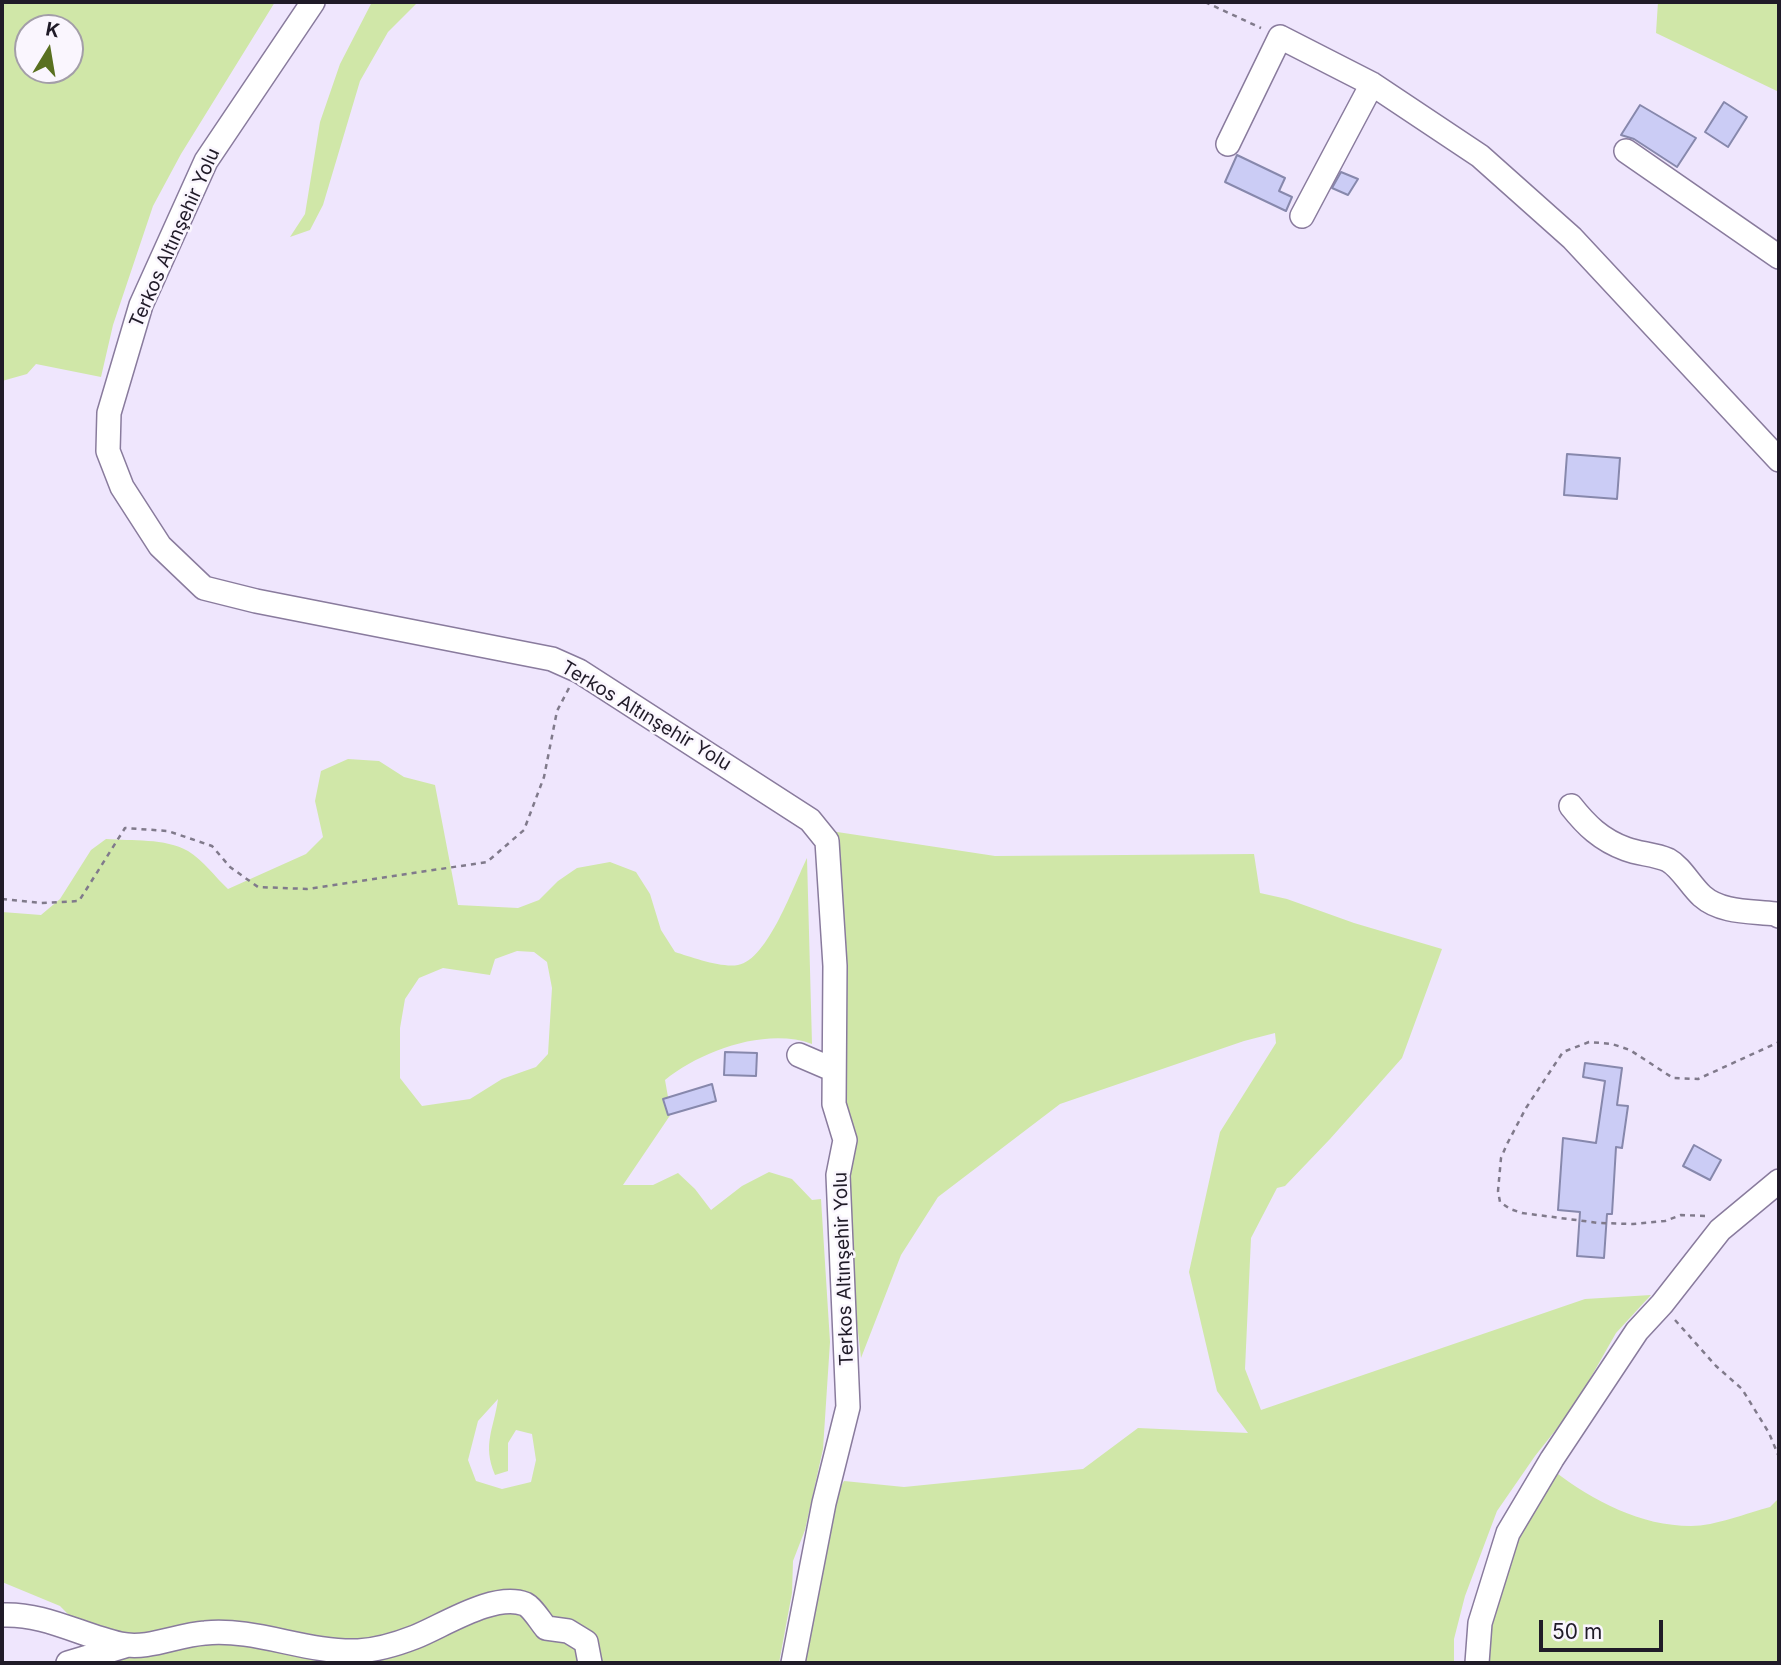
<!DOCTYPE html>
<html>
<head>
<meta charset="utf-8">
<style>
  body { margin:0 }
  #map { position:relative; width:1781px; height:1665px; overflow:hidden; background:#efe6fd; font-family:Inter,sans-serif }
  canvas { display:block }
  .frame { position:absolute; inset:0; border:4px solid #201b28; pointer-events:none }
  .north { position:absolute; left:14px; top:14px; width:70px; height:70px; box-sizing:border-box; background:#faf6fe; border:2px solid #a39ea8; border-radius:50%; rotate:11deg; font-size:19px; font-weight:700; line-height:28px; text-align:center; color:#201b28 }
  .north::after { content:''; display:block; margin:auto; width:24px; height:32px; background:#597020; clip-path:polygon(50% 0,100% 100%,50% 72%,0 100%) }
  .scale { position:absolute; left:1539px; top:1620px; width:124px; height:32px; box-sizing:border-box; border:4px solid #201b28; border-top:0; padding-left:9px; font-size:21px; line-height:24px; white-space:nowrap; color:#201b28; -webkit-text-stroke:5px #faf6fe; paint-order:stroke }
</style>
</head>
<body>
<div id="map">
<canvas width="1781" height="1665"></canvas>
<div class="frame"></div>
<div class="north">K</div>
<div class="scale">50 m</div>
</div>
<script>
const ctx = document.querySelector('canvas').getContext('2d');
ctx.lineJoin = 'round';
function fillPath(path, color) {
  ctx.fillStyle = color;
  ctx.fill(path, 'evenodd');
}
function stroke(path, color, width, dash) {
  ctx.strokeStyle = color;
  ctx.lineWidth = width;
  ctx.lineCap = dash ? 'butt' : 'round';
  ctx.setLineDash(dash || []);
  ctx.stroke(path);
}
function label(font, color, halo, rows, align = 'center') {
  ctx.font = font + ' Inter,sans-serif';
  ctx.lineWidth = 5;
  ctx.setLineDash([]);
  ctx.textBaseline = 'middle';
  ctx.strokeStyle = halo;
  ctx.fillStyle = color;
  for (const [text, x, y, turn = 0] of rows) {
    ctx.save();
    ctx.translate(x, y);
    ctx.rotate((+turn || 0) * Math.PI / 180);
    ctx.textAlign = isNaN(turn) ? turn : align;
    if (halo) ctx.strokeText(text, 0, 0);
    ctx.fillText(text, 0, 0);
    ctx.restore();
  }
}
const green = new Path2D(`
  M2,2H275L181,154L153,206L113,325L101,377L36,364L27,374L2,381ZM28,28H70V70H28Z
  M372,2H418L388,32L360,81L323,205L310,230L290,237L305,214L320,122L340,64Z
  M1658,2H1779V92L1656,33Z
  M348,759L379,761L404,777L435,785L458,905L518,908L539,900L558,881L577,868L610,862L636,872L650,894L661,930L675,952C691,957 721,968 738,965C768,960 794,884 807,858L812,1044C766,1027 701,1051 665,1080L671,1114L623,1185H653L678,1173L695,1189L711,1210L742,1186L769,1172L792,1179L812,1200L821,1199L830,1342L823,1449L805,1530L793,1561L792,1593L779,1663H116L60,1606L2,1582V912L41,915L60,899L91,850L106,839C132,841 165,838 188,851C204,861 215,877 228,889L306,854L323,837L315,801L321,771ZM517,951L534,952L547,962L552,988L548,1054L536,1067L502,1079L470,1099L422,1106L400,1078V1028L405,999L419,978L443,968L490,975L495,959ZM498,1399C494,1429 482,1444 495,1475L508,1471V1443L516,1430L532,1434L536,1460L531,1482L502,1489L476,1481L468,1460L478,1421Z
  M811,828L995,856L1254,854L1260,893L1287,899L1354,923L1442,949L1402,1058L1330,1139L1285,1186L1277,1188L1251,1238L1245,1369L1261,1410L1585,1299L1651,1295L1616,1333L1574,1407L1535,1456L1497,1511L1465,1596L1454,1639V1663H798L827,1511L844,1481L904,1487L1083,1469L1138,1428L1248,1433L1217,1391L1189,1272L1220,1132L1276,1043L1275,1033L1244,1041L1060,1104L938,1197L901,1255L861,1358L845,1218L850,1145L831,904L821,851Z
  M1554,1471C1593,1501 1641,1526 1691,1526C1715,1526 1747,1513 1770,1507L1779,1498V1663H1466L1489,1568Z`);
const building = new Path2D(`
  M1724,102L1747,117L1728,147L1705,132Z
  M1640,105L1696,138L1677,167L1634,139L1621,135Z
  M1237,155L1285,178L1279,191L1292,197L1286,211L1225,182Z
  M1341,172L1358,179L1348,195L1332,188Z
  M1567,454L1620,458L1617,499L1564,495Z
  M725,1052L757,1053L756,1076L724,1075Z
  M1585,1063L1622,1068L1617,1105L1628,1106L1622,1148L1616,1147L1612,1214H1607L1604,1258L1577,1256L1580,1212L1558,1210L1563,1138L1596,1143L1605,1081L1583,1077Z
  M712,1084L716,1101L668,1115L663,1099Z
  M1694,1145L1721,1160L1710,1180L1683,1166Z`);
const path = new Path2D(`
  M1205,2L1261,28
  M2,899L41,903L79,901L125,828L168,831L212,846L230,867L258,887L307,889L487,862L524,830L544,777L557,711L569,688
  M1705,1216L1681,1215L1665,1221L1633,1224L1599,1223L1522,1213L1510,1209L1500,1202L1498,1191L1501,1158L1507,1144L1526,1108L1563,1052L1589,1042L1612,1044L1630,1050L1673,1078L1698,1079L1779,1042
  M1675,1320L1716,1366L1742,1389L1769,1433L1779,1457`);
const minor = new Path2D(`
  M313,2L206,161L141,305L109,413L108,451L122,487L160,546L204,588L256,601L552,659L579,671L810,820L827,841L835,966L834,1104L845,1140L838,1175L848,1407L824,1503L793,1663
  M1228,144L1280,37L1372,84
  M1626,151L1779,257
  M1302,216L1372,84L1480,156L1572,238L1779,460
  M1571,806C1586,825 1601,840 1626,849C1639,854 1654,854 1668,860C1681,867 1690,885 1702,896C1721,913 1751,911 1775,914L1779,916
  M799,1055L834,1070
  M2,1615C44,1613 80,1635 120,1644C149,1650 176,1635 205,1633C256,1628 306,1653 358,1651C377,1650 397,1644 415,1637C443,1626 494,1592 525,1604C533,1608 540,1621 546,1628L568,1631L586,1642L590,1663
  M68,1663L128,1645
  M1477,1663L1480,1623L1508,1533L1552,1459L1637,1331L1662,1304L1720,1230L1779,1181`);
const streetNames = [
  ["Terkos Altınşehir Yolu",175,238,-66],
  ["Terkos Altınşehir Yolu",646,716,31],
  ["Terkos Altınşehir Yolu",844,1269,-92]
];
fillPath(green, '#d0e7a8');
fillPath(building, '#cbccf5');
stroke(building, '#8788ac', 2);
stroke(minor, '#897b9d', 26);
stroke(path, '#807a8b', 2.5, [5, 5]);
stroke(minor, '#fff', 23);
label('19px', '#201b28', '#faf6fe', streetNames);
</script>
</body>
</html>
